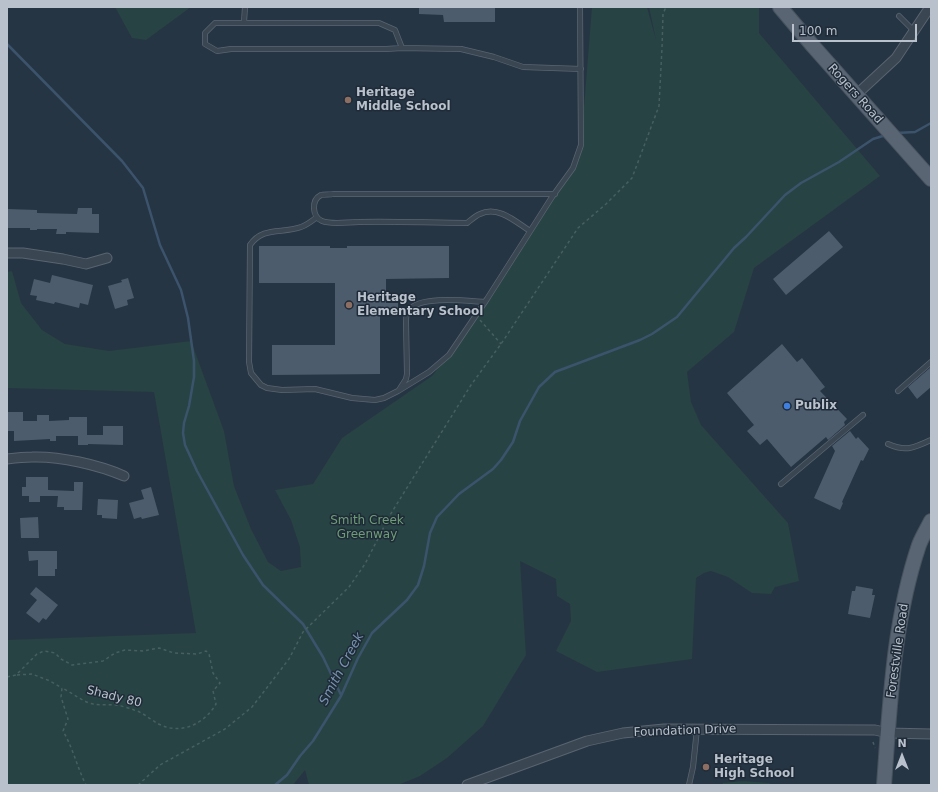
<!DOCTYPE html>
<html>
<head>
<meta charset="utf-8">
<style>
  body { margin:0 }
  #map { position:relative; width:938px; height:792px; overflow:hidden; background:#263543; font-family:"DejaVu Sans",sans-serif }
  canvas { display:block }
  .frame { position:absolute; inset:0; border:8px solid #b8c1cc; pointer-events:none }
  .north { position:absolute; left:882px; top:736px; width:40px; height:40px; -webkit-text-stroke:3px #1f2b38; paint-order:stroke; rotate:0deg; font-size:11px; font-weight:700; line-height:16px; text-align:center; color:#b8c1cc }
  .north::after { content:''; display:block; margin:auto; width:14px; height:18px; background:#b8c1cc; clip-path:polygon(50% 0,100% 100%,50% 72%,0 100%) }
  .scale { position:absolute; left:792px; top:24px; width:125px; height:18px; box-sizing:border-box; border:2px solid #b8c1cc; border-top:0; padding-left:5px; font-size:12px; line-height:14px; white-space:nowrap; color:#b8c1cc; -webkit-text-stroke:3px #1f2b38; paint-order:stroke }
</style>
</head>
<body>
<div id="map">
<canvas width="938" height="792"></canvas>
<div class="frame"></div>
<div class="north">N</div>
<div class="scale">100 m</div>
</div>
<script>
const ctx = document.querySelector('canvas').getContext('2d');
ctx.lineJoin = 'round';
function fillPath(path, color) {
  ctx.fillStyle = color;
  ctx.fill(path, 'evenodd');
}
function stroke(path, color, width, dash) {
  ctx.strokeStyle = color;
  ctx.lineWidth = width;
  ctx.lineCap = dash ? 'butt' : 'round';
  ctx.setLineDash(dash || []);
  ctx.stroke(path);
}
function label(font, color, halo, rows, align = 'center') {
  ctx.font = font + ' "DejaVu Sans",sans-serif';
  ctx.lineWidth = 3;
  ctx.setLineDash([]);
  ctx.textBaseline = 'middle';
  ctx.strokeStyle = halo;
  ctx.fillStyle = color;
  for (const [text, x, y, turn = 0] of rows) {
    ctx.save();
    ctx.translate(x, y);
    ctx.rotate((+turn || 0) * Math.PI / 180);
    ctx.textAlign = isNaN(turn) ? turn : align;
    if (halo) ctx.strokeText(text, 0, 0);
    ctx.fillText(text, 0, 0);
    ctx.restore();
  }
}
const green = new Path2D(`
  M115,7H191L146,40L132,38Z
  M592,7H647L656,40L649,7H759V33L880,176L754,268L734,332L687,372L691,402L701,425L788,523L799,581L775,587L771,594L752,593L728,577L711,571L704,573L696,578L692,659L597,672L556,651L571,621L570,604L557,596L556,579L520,561L526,655L483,726L447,758L420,776L398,785H309L305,770L293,785H7V640L196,633L154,392L7,388V272L12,271L21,303L42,330L65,344L109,351L191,341L224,431L234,486L251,529L268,562L281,571L301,567L300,547L291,520L275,490L313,484L342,438L432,376L449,355L573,168L581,145Z
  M743,781L769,783L773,785H722L723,783Z`);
const stream = new Path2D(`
  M7,44L122,161L143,188L160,245L181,290L188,318L194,361V377L189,406L184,423L183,433L185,445L197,471L243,555L263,585L303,624L323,657L341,695
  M896,133L915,132L931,123
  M275,785L287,775L300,756L313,741L341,696L358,658L372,633L407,600L418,585L424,566L430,533L437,517L459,494L493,469L501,460L513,442L520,421L539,387L555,372L640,340L652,334L677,317L734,248L746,237L785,195L801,183L839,162L873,139L886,135`);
const building = new Path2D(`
  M419,7H495V22H444L443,15L419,14Z
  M78,208H92V214H99V233L66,232V234H56L57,229H37V230H30V228H7V209L37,210V213L77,214Z
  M829,231L843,247L786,295L773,279Z
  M259,246H330V248H347V246H449V278L386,279V303H398V310H380V374L272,375V345H335V283H259Z
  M52,275L93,285L88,305L80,303L79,308L55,302L54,304L36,300L37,296L30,295L34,279L50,283Z
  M128,278L134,298L127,300L128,305L115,309L108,286L122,282L121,280Z
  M782,344L797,362L802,358L825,387L820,391L847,419L844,422L845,425L828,440L826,437L791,467L767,439L760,445L747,431L754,425L727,393Z
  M931,367V387L917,399L908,387Z
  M7,412H23V421H37V415H49V421L69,420V417H87V435H103V426H123V445L88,444V445H78V436H56V441H50V439L14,441V431H7Z
  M850,431L856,439L858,437L869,449L863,461L861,460L842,502L843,503L840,510L814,498L835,451L832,446Z
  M26,477H48V490L74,491V482H83L82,510H64V507H57L58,496H40V502H29V496H22V487H26Z
  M151,487L159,515L142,519L141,517L134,519L129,503L144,499L141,490Z
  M98,499L118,500L117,519L102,518V515H97Z
  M38,517L39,538H21L20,518Z
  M28,551H57V569H55V576H38V560L29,561Z
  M856,586L873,589L872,595H875L870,618L848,614L852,591H855Z
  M36,587L58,605L46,620L43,618L39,623L26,613L37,600L30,594Z`);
const path = new Path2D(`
  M480,320L501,344
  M17,675L32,674L50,681L62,688
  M7,677L16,675L37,654L44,651L55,653L61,659L72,665L103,661L115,653L125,650L143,651L159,648L174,653L197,654L206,651L209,654L213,673L220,683L213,691L216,704C205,723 182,735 161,725C151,721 145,713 134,710C129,708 122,706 116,705C107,704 98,706 89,703C79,699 71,692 62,688L61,697L68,719L63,731C73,748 77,767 86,785
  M873,742L875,748
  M138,785L160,765L225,729L252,707L289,659L303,632L349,587L365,564L390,515L471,385L501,344L578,228L606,204L632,178L659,106L662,48L663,14L666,7`);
const lane = new Path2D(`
  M899,16L914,31
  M244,22L245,7
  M402,48L395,30L379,23H215L205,33V44L217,51L231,49H386L402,48L461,49L494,57L523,67L581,69
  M317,217C312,221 307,225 301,227C282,234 263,226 250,245L249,362L251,373L261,385L267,388L282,390L315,389L352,398L375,400L384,398L398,391L429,372L449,355L487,299L552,197L573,168L581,145L580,7
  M530,231C516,222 498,205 480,214C475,216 471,220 467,223C431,223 395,221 359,222C347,222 332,225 322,221C312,217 311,200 321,195C324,194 330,195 333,194H555
  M399,390L406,379L407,374L406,322C406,318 406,313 409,310C420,295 468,301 485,302
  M898,391L931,362
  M888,444C906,452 914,448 931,440
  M781,484L863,415
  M689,785L693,767L697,729`);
const street = new Path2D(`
  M856,95L896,58L930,7
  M7,253H23L63,259L86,264L107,258
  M7,459C15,458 24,457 32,457C60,456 99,465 124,476
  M467,785L587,741L623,733L664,729L875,730L888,733L931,734`);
const primary = new Path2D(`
  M780,7L813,46L931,179
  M884,785C890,705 893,622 919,545C922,537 927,529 931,521`);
const markers = [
  [348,100,4,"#8d6e63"],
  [349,305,4,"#8d6e63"],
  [787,406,4,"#3f7fe0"],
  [706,767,4,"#8d6e63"]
];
const poiNames = [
  ["Heritage",356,93],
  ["Middle School",356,107],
  ["Heritage",357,298],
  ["Elementary School",357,312],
  ["Publix",795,406],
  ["Heritage",714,760],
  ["High School",714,774]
];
const streetNames = [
  ["Rogers Road",855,94,48],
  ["Forestville Road",898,651,-82],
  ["Shady 80",114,697,14],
  ["Foundation Drive",685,731,-2]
];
const parkNames = [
  ["Smith Creek",367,521],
  ["Greenway",367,535]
];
const waterNames = [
  ["Smith Creek",342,669,-62]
];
fillPath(green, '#284344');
stroke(stream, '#3c536c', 2.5);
fillPath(building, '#4c5c6c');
stroke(lane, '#596470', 6);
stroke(street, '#596470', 11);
stroke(primary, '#47525f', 16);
stroke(path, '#475f60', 1.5, [3, 3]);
stroke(lane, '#3b4653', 4.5);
stroke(street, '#3b4653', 9);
stroke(primary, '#596572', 14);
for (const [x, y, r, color] of markers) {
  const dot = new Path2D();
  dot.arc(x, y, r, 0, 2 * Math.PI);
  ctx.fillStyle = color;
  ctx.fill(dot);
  stroke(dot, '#1f2b38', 1.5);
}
label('bold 12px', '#b8c1cc', '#1f2b38', poiNames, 'left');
label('12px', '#b8c1cc', '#1f2b38', streetNames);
label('12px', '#6f9e76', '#1f2b38', parkNames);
label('italic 13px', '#7894b0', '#1f2b38', waterNames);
</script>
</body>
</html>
